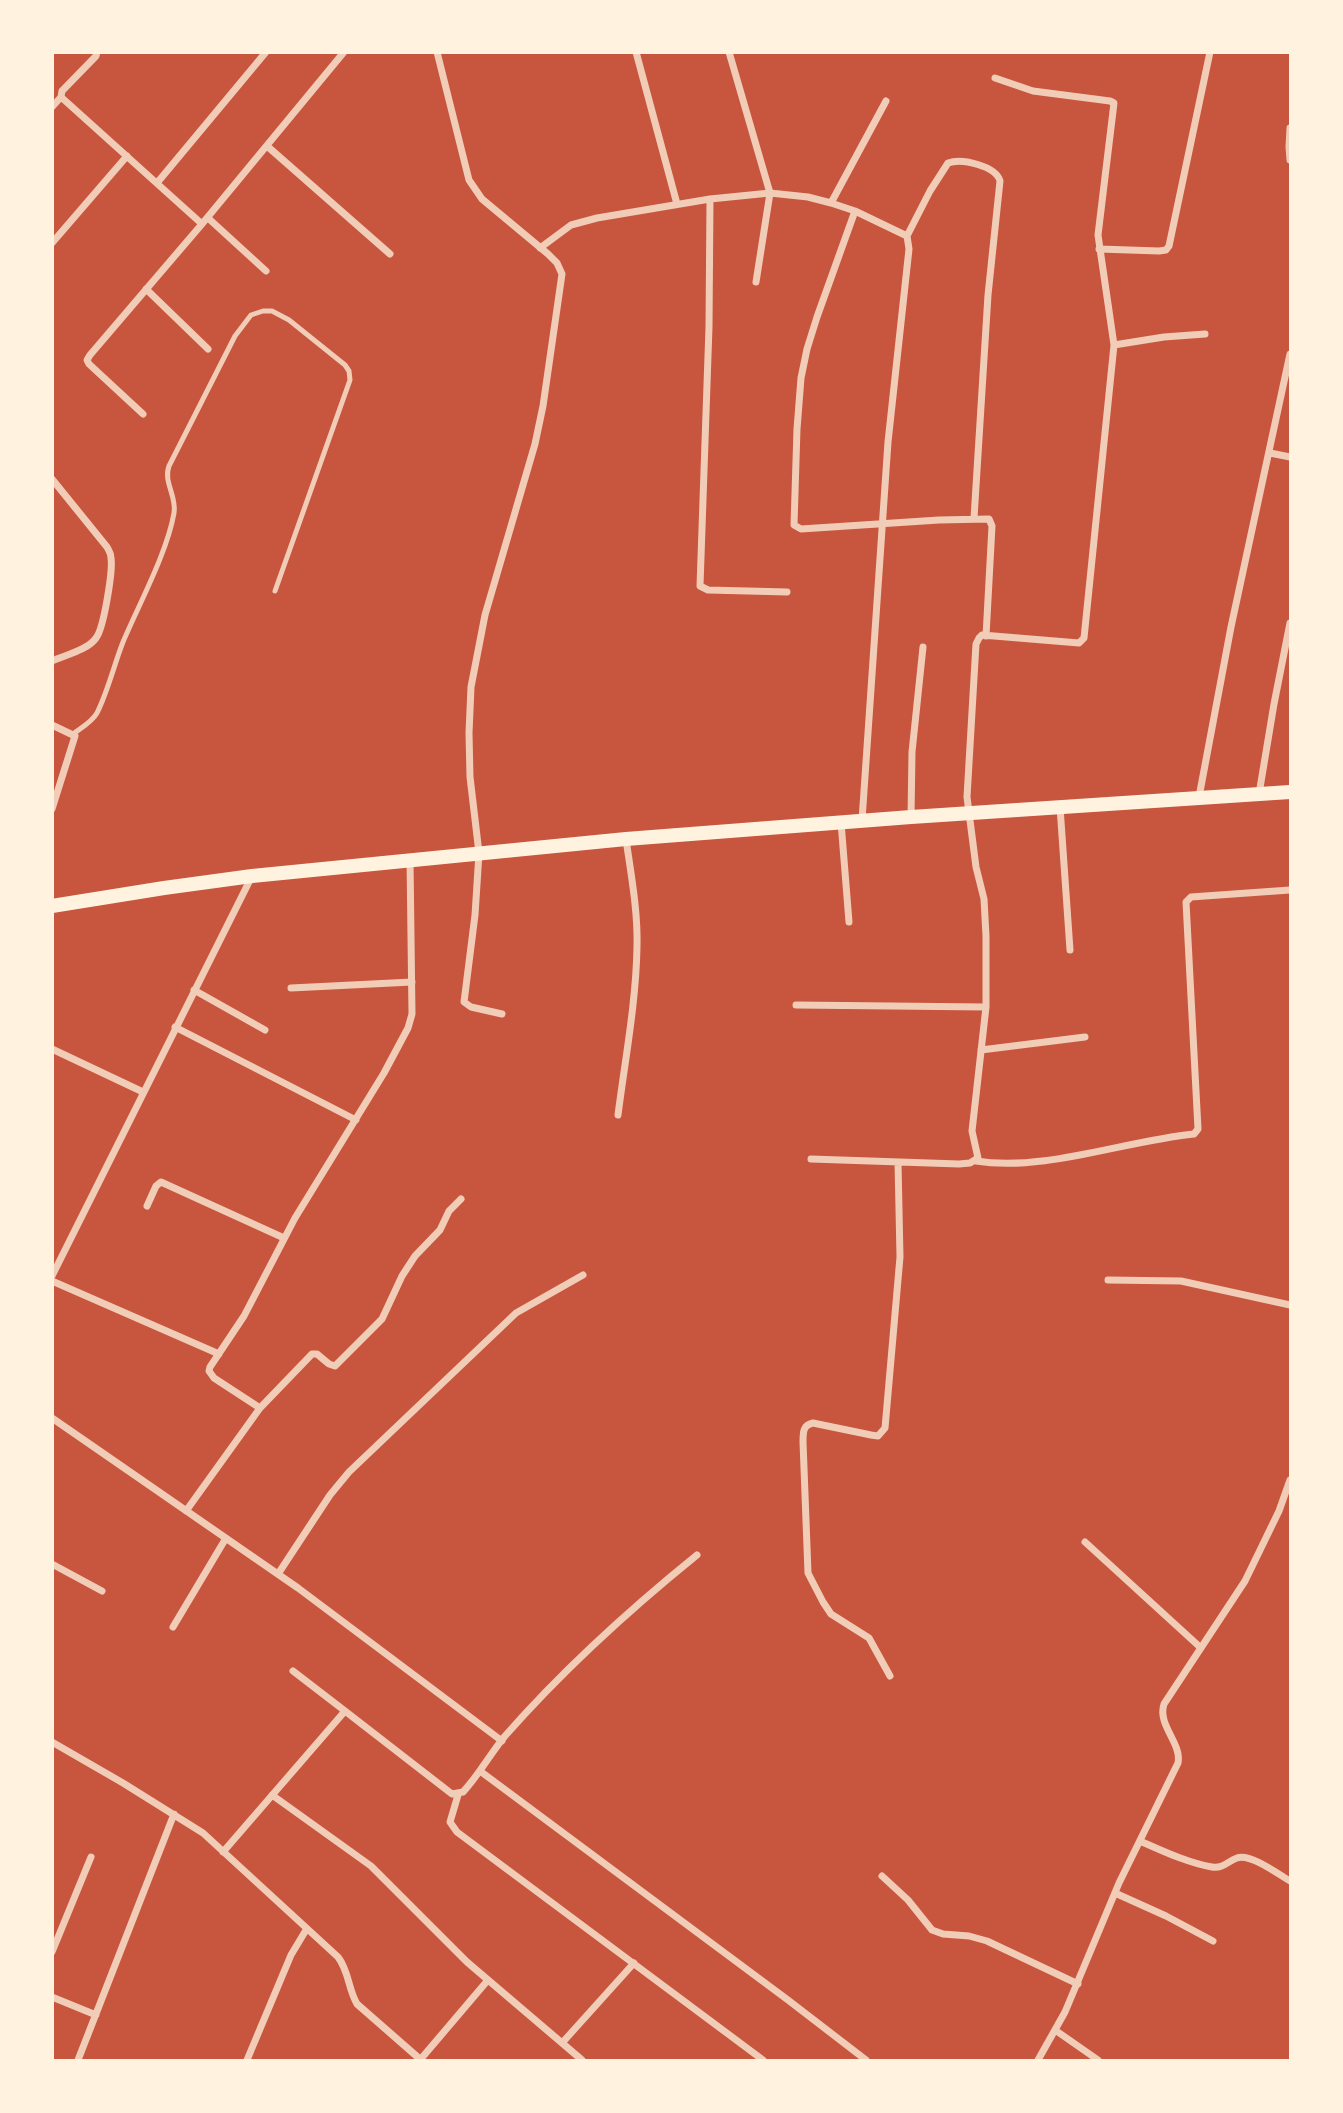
<!DOCTYPE html>
<html>
<head>
<meta charset="utf-8">
<style>
  body { margin:0 }
  #map { position:relative; width:1343px; height:2113px; overflow:hidden; background:#c8553d; font-family:"DejaVu Sans",sans-serif }
  canvas { display:block }
  .frame { position:absolute; inset:0; border:54px solid #fff3e0; pointer-events:none }
</style>
</head>
<body>
<div id="map">
<canvas width="1343" height="2113"></canvas>
<div class="frame"></div>
</div>
<script>
const ctx = document.querySelector('canvas').getContext('2d');
ctx.lineJoin = 'round';
function stroke(path, color, width, dash) {
  ctx.strokeStyle = color;
  ctx.lineWidth = width;
  ctx.lineCap = dash ? 'butt' : 'round';
  ctx.setLineDash(dash || []);
  ctx.stroke(path);
}
const service = new Path2D(`
  M73,734C81,728 92,722 97,713C108,691 114,665 123,642C139,604 167,553 174,513C177,496 163,482 169,466L235,336L251,315L263,311H272L289,320L345,365L349,371L350,380L275,591`);
const minor = new Path2D(`
  M97,52L96,56L62,91L61,97L202,224
  M437,52L469,180L482,199L548,254L557,263L562,274L543,406L535,444L485,615L471,687L469,733L470,777L479,853L475,915L464,1002L471,1007L502,1014
  M636,52L677,204
  M729,52L770,193L756,282
  M52,107L61,97
  M1290,128L1289,147L1290,160
  M267,146L390,254
  M157,183L266,52
  M710,199L709,327L700,586L708,590L787,592
  M831,203L886,101
  M855,211L817,317L807,349L801,378L797,429L794,525L801,529L939,520L989,519L992,526L986,636
  M208,218L266,271
  M907,236L930,191L948,163C962,158 996,166 1000,181L988,295L974,518
  M52,243L127,156
  M540,248L571,225L597,218L710,199L770,193L808,197L831,203L855,211L907,236L909,249L888,442L862,820
  M1099,249L1159,251L1166,250L1169,246L1210,52
  M146,289L208,349
  M1114,345L1164,337L1205,334
  M143,414L89,364L87,360L90,355L202,224L344,52
  M1270,453L1290,457
  M52,479L107,547C109,551 111,553 111,558C113,570 104,628 96,638C88,650 65,655 52,661
  M52,725L75,736L52,809
  M1259,794L1274,704L1290,623
  M1199,797L1231,627L1290,354
  M1060,807L1070,950
  M911,817L912,752L923,647
  M841,822L849,922
  M291,988L412,982
  M194,990L265,1030
  M796,1005L986,1007
  M175,1027L356,1120
  M52,1049L143,1092
  M981,1050L1085,1037
  M618,1115C625,1060 636,1003 637,947C638,911 631,875 626,839
  M811,1159L959,1164L970,1163L978,1158L972,1131L986,1007V936L984,899L976,867L967,797L976,644L979,638L982,635L1079,643L1084,638L1114,345L1098,235L1114,103L1110,101L1033,91L995,78
  M976,1161C1044,1172 1124,1141 1194,1134L1198,1129L1186,902L1191,897L1290,890
  M147,1206L156,1186L161,1182L284,1238
  M52,1276L252,876
  M1108,1280L1181,1281L1290,1305
  M52,1281L219,1354
  M260,1408L312,1354H317L329,1364L335,1366L382,1319L402,1276L415,1256L440,1230L449,1211L461,1199
  M52,1418L298,1588L502,1741
  M186,1511L260,1408L214,1378L209,1371L210,1367L244,1316L295,1218L384,1073L408,1028L412,1014L410,860
  M1085,1542L1201,1648
  M52,1564L102,1591
  M278,1574L330,1495L349,1472L516,1313L583,1275
  M173,1627L226,1538
  M293,1671L345,1711
  M890,1676L869,1638L831,1614L823,1602L808,1573L803,1442C803,1432 803,1425 813,1423L871,1435L878,1436L885,1428L900,1257L898,1162
  M52,1742L123,1783L203,1833L338,1957C349,1971 348,1989 357,2004L421,2060
  M480,1771L788,2000L866,2060
  M272,1795L371,1866L467,1962L582,2060
  M458,1795L450,1822L457,1832L763,2060
  M1140,1841C1163,1851 1188,1863 1212,1867C1223,1869 1228,1861 1237,1858C1250,1853 1278,1874 1290,1881
  M223,1852L345,1711L452,1794L463,1792C479,1775 490,1754 505,1736C563,1670 629,1610 697,1555
  M882,1876L908,1900L932,1930L943,1934L969,1936L987,1941L1078,1984
  M1115,1893L1166,1916L1213,1941
  M52,1952L91,1857
  M52,1997L96,2015
  M1055,2030L1098,2060
  M562,2043L634,1963
  M78,2060L174,1814
  M247,2060L291,1955L306,1930
  M420,2060L488,1980
  M1038,2060L1065,2012L1119,1883L1178,1763C1182,1743 1157,1725 1164,1704L1245,1581L1279,1511L1290,1480`);
const secondary = new Path2D(`
  M52,906L164,888L252,876L626,839L911,817L1290,792`);
stroke(service, '#f1ccb7', 5);
stroke(minor, '#f1ccb7', 7);
stroke(secondary, '#fff3e0', 14);
</script>
</body>
</html>
